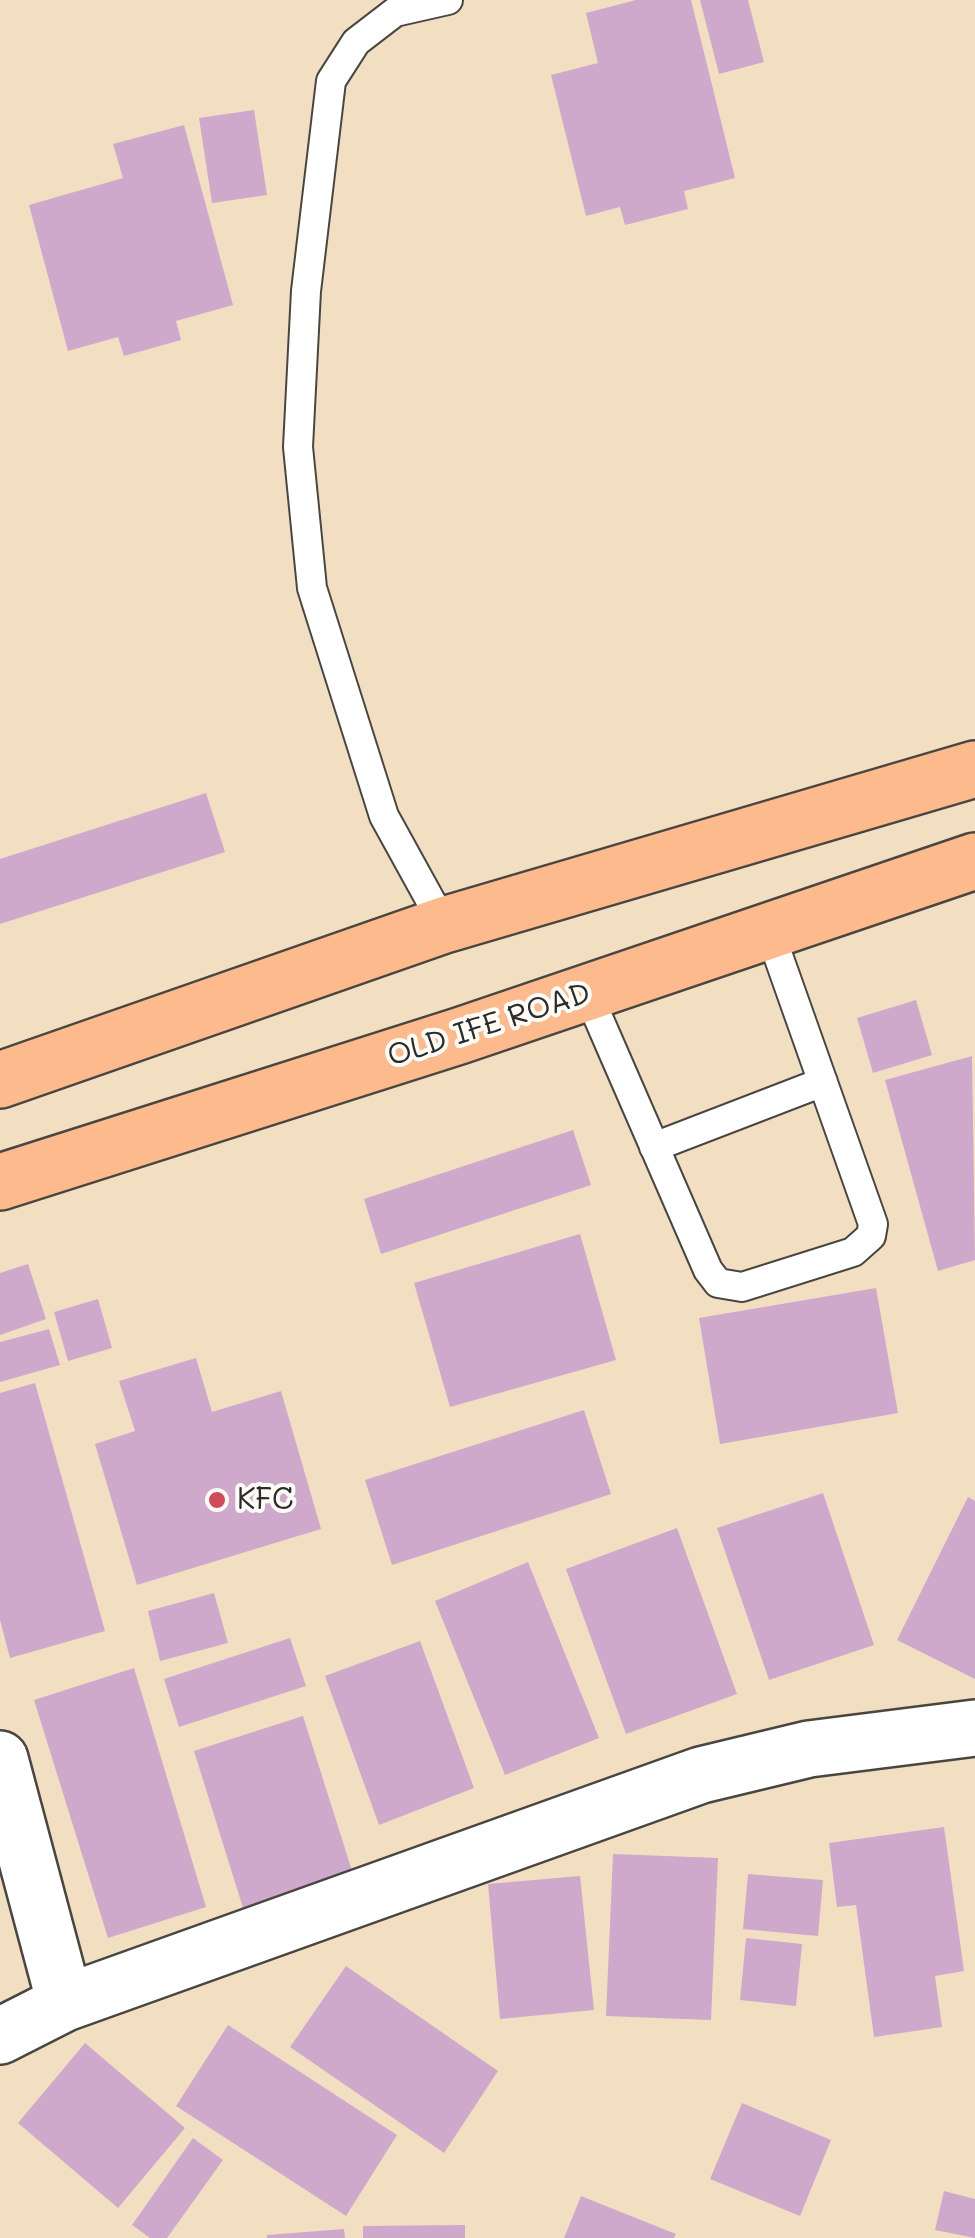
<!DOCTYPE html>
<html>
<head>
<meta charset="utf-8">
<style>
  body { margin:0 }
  canvas { display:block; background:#f2dfc1 }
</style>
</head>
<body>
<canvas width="975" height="2238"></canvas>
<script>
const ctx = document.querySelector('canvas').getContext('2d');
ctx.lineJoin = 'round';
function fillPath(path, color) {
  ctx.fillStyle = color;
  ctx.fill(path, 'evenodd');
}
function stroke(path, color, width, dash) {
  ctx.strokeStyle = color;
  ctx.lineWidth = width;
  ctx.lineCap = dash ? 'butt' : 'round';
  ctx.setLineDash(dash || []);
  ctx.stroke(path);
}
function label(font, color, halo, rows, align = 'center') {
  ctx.font = font + ' Mali,sans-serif';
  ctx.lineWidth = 8;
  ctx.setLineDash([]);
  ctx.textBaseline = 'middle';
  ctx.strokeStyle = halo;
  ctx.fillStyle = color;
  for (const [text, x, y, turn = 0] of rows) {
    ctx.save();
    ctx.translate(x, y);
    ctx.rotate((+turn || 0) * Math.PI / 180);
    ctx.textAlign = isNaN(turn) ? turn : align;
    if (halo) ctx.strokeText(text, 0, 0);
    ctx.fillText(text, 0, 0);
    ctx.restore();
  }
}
const building = new Path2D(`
  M636,0H691L735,178L684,191L688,209L625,225L620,207L586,216L551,75L598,63L586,13Z
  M700,0H748L764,62L719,74Z
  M254,110L267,195L212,203L199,118Z
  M184,125L233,305L176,321L181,340L124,356L118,337L68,351L29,205L123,178L113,144Z
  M206,793L225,852L0,924V859Z
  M916,1000L932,1055L873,1073L857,1018Z
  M972,1056L975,1260L938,1271L885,1080Z
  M573,1130L591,1185L381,1254L364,1199Z
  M580,1234L616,1360L450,1407L414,1283Z
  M28,1264L46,1319L0,1335V1273Z
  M876,1288L898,1413L720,1444L699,1318Z
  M98,1299L112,1348L68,1361L54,1312Z
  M49,1329L60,1365L0,1382V1342Z
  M196,1358L212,1412L281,1391L321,1529L137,1585L95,1444L135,1431L119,1381Z
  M35,1383L105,1631L10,1658L0,1620V1393Z
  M584,1410L611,1494L392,1565L365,1480Z
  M823,1493L874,1645L769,1680L717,1528Z
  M968,1497L975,1501V1679L897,1640Z
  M677,1528L737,1694L626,1734L566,1569Z
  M528,1562L599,1738L505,1775L435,1601Z
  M214,1593L228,1643L160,1661L148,1611Z
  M290,1638L306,1686L179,1727L164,1679Z
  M420,1641L474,1788L379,1825L325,1676Z
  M134,1668L206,1907L108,1938L34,1700Z
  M303,1716L354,1877L244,1911L194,1751Z
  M944,1827L964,1971L935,1976L942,2027L874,2037L856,1905L837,1907L829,1843Z
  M613,1854L718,1858L711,2020L606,2016Z
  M748,1874L823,1880L818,1936L743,1929Z
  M580,1876L594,2010L500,2019L488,1884Z
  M746,1938L802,1944L796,2006L740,2000Z
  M346,1966L498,2071L444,2153L290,2047Z
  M228,2025L397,2135L346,2216L176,2106Z
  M85,2043L185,2128L118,2208L18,2123Z
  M742,2103L831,2140L800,2216L710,2179Z
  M193,2138L223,2160L167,2238H150L132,2225Z
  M944,2191L975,2199V2238L935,2230Z
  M581,2196L676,2234L674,2238H564Z
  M465,2225V2238H363V2226Z
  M344,2229L345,2238H267V2235Z`);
const lane = new Path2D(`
  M444,925L384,816L312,588L298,447L306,291L331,81L356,42L395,12L448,0
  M587,992L708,1270L718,1283L742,1287L853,1252L871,1236L873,1224L769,930
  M654,1147L823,1082`);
const street = new Path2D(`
  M0,1759L65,2003
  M0,2036L65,2003L701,1775L809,1749L975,1728`);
const primary = new Path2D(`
  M0,1080L444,925L975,769
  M0,1182L459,1036L975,861`);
const markers = [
  [217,1500,10,"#d1495b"]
];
const streetNames = [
  ["OLD IFE ROAD",489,1025,-18]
];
const poiNames = [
  ["KFC",237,1500]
];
fillPath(building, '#cfa9cc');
stroke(lane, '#494642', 32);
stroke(street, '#494642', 60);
stroke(primary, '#494642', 60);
stroke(lane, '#fff', 28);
stroke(street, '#fff', 55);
stroke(primary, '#fcba8d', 55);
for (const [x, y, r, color] of markers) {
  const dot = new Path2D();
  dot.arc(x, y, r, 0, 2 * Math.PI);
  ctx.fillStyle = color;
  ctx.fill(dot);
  stroke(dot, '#fdfcf7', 4);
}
label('30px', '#2b2b2b', '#fdfcf7', streetNames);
label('30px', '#2b2b2b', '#fdfcf7', poiNames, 'left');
</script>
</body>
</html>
